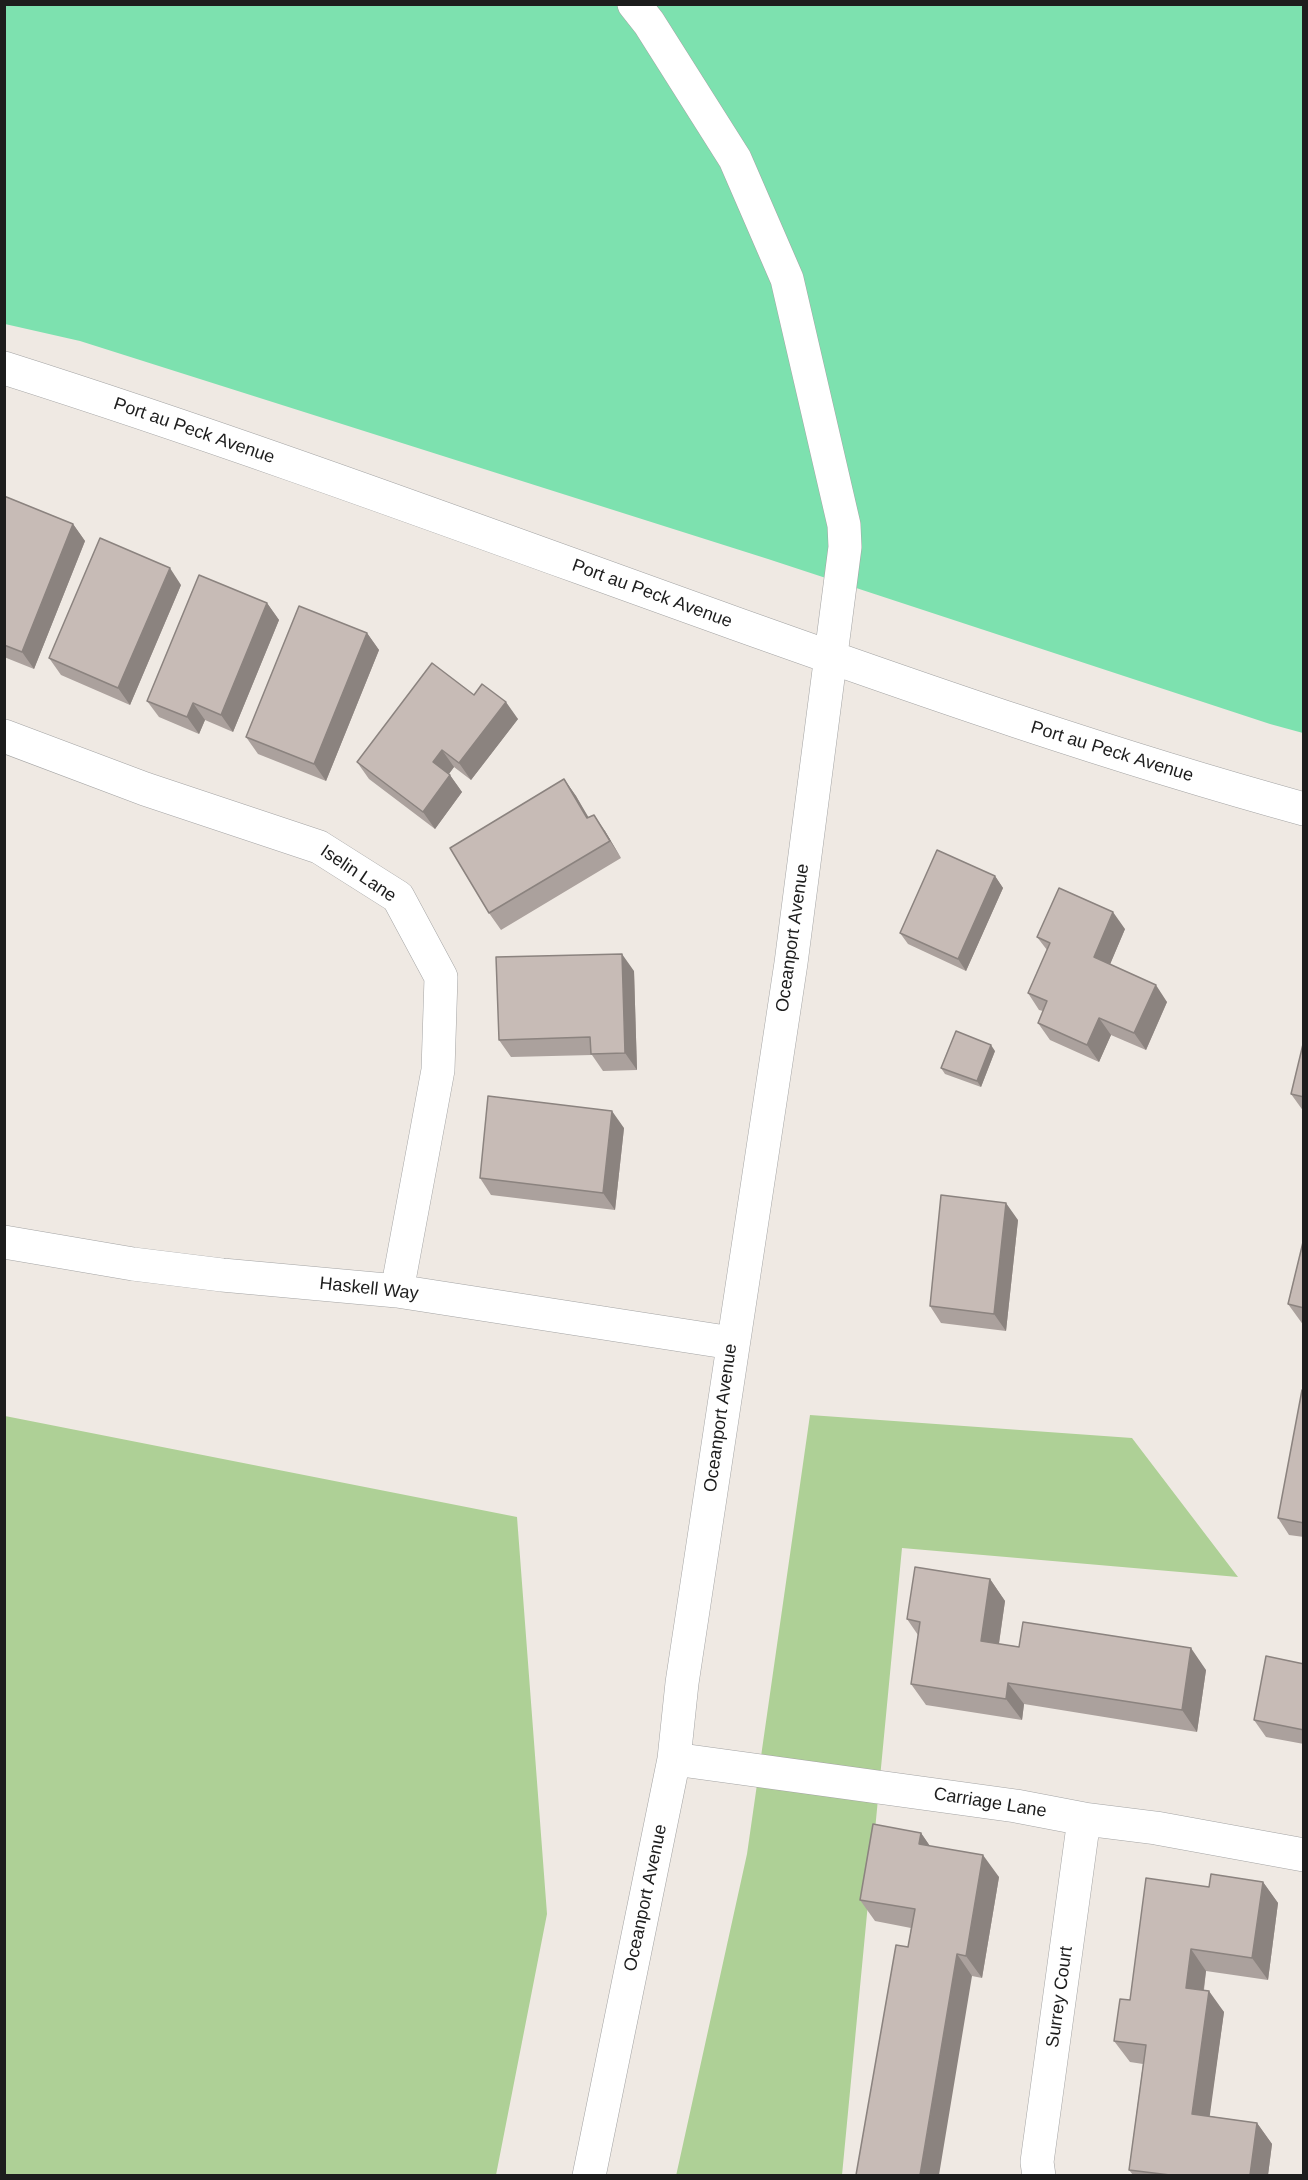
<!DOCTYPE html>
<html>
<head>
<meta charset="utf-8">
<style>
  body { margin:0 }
  #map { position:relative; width:1308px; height:2180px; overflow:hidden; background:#efe9e3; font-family:Arial,sans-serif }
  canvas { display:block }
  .frame { position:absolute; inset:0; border:6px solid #1d1d1d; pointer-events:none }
</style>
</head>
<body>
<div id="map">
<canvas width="1308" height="2180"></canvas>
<div class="frame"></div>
</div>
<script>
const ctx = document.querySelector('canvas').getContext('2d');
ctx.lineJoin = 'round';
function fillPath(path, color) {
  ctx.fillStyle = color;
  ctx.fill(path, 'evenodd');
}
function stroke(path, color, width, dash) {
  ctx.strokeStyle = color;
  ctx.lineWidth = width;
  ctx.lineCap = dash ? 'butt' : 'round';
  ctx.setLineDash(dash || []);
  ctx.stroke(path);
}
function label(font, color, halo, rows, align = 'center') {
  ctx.font = font + ' Arial,sans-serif';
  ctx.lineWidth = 4.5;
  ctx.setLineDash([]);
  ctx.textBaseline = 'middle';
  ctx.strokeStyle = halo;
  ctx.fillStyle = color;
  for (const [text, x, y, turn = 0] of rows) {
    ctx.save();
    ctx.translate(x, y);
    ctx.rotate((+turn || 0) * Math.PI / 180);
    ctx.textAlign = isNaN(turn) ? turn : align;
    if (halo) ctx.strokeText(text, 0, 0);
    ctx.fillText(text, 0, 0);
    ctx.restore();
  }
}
const forest = new Path2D(`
  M810,1415L1132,1438L1238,1577L902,1548L842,2175L676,2176L747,1854Z
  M5,1416L517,1517L547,1914L496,2175H5Z`);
const pitch = new Path2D(`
  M5,5H1303V733L1270,724L768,559L80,341L5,324Z`);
const minor = new Path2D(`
  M4,368C250,446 491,536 734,623C922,690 1111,756 1304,809
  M4,736L145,789L319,847L398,897L441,977L438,1070L397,1291
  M4,1242L133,1264L222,1275L397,1291L732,1343
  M674,1759L1016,1806L1084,1819L1156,1828L1304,1855
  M589,2176L674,1759L682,1683L791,963L845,547L844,525L787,279L735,159L649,23L634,4
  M1039,2176L1037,2162L1084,1819`);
const wall = new Path2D(`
  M4,496L73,524L85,541L34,669L4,657Z
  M181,585L130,705L61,675L49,658Z
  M267,603L279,620L233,732L205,720L199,734L159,717L147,701Z
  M367,633L379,650L326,781L258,754L246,737Z
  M474,695L518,719L471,780L454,767L449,774L462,792L435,829L369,779L357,762Z
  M564,779L576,796L588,818L605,831L621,858L501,930L489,913Z
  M995,876L1003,888L966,971L908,944L900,933Z
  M1125,929L1110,964L1167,1002L1146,1050L1111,1035L1099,1062L1050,1040L1038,1023L1043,1011L1039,1010L1028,993L1047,950L1037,937Z
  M634,971L637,1070L603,1071L592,1055L511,1057L499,1040Z
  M1304,1040V1112L1291,1094Z
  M995,1051L981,1087L945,1074L941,1068Z
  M624,1128L615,1210L491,1195L480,1178Z
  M1018,1220L1006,1331L941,1323L930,1306Z
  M1304,1238V1326L1288,1304Z
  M1304,1391V1537L1289,1535L1278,1518Z
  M990,1579L1005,1601L999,1644L1206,1670L1197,1732L1024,1704L1022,1720L926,1705L911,1684L918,1635L907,1619Z
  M1304,1664V1744L1266,1737L1254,1720Z
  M921,1833L930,1846L999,1877L982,1978L972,1976L908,1947L911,1928L875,1921L860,1900Z
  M1263,1882L1278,1903L1268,1980L1206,1971L1204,1990L1224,2012L1209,2116L1257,2123L1272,2144L1268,2175H1133L1129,2170L1143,2064L1130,2062L1114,2041L1209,1887Z`);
const shadedWall = new Path2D(`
  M73,524L85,541L34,669L22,652Z
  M170,568L181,585L130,705L118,688Z
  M267,603L279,620L233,732L221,715Z
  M367,633L379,650L326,781L314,764Z
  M506,702L518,719L471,780L459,763Z
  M193,703L205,720L199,734L187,717Z
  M442,750L454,767L445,779L433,762Z
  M450,775L462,792L435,829L423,812Z
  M564,779L576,796L599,835L587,818Z
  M594,815L605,831L621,858L610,841Z
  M995,876L1003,888L966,971L958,959Z
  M1113,912L1125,929L1106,974L1094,957Z
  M622,954L634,971L637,1070L625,1053Z
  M1156,985L1167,1002L1146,1050L1134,1033Z
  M1099,1018L1111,1035L1099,1062L1087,1045Z
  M991,1045L995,1051L981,1087L977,1081Z
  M612,1111L624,1128L615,1210L603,1193Z
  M1006,1203L1018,1220L1006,1331L994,1314Z
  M990,1579L1005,1601L996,1663L981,1641Z
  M1191,1648L1206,1670L1197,1732L1182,1710Z
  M1008,1683L1024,1704L1022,1720L1006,1699Z
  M921,1833L936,1855L919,1844Z
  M983,1855L999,1877L982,1978L966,1956Z
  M1263,1882L1278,1903L1268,1980L1252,1958Z
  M1191,1949L1206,1971L1201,2009L1186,1988Z
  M957,1954L972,1976L939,2175H920Z
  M1209,1991L1224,2012L1207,2136L1192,2114Z
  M1257,2123L1272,2144L1268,2175H1250Z`);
const building = new Path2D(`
  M4,496L73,524L22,652L4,645Z
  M100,538L170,568L118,688L49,658Z
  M199,575L267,603L221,715L193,703L187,717L147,701Z
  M299,606L367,633L314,764L246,737Z
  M432,663L474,695L482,684L506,702L459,763L442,750L433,762L450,775L423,812L357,762Z
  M564,779L587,818L594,815L610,841L489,913L450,848Z
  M937,850L995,876L958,959L900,933Z
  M1059,888L1113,912L1094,957L1156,985L1134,1033L1099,1018L1087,1045L1038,1023L1047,1001L1028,993L1050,943L1037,937Z
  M622,954L625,1053L591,1054L590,1037L499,1040L496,957Z
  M956,1031L991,1045L977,1081L941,1068Z
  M1304,1040V1097L1291,1094Z
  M488,1096L612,1111L603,1193L480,1178Z
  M941,1195L1006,1203L994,1314L930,1306Z
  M1304,1238V1308L1288,1304Z
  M1302,1390L1304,1391V1523L1278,1518Z
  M915,1567L990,1579L981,1641L1019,1647L1023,1622L1191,1648L1182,1710L1008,1683L1006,1699L911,1684L920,1622L907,1619Z
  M1266,1656L1304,1664V1730L1254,1720Z
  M873,1824L921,1833L919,1844L983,1855L966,1956L957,1954L920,2175H856L896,1945L908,1947L915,1909L860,1900Z
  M1211,1874L1263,1882L1252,1958L1191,1949L1186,1988L1209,1991L1192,2114L1257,2123L1250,2175H1170L1129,2170L1146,2045L1114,2041L1120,1999L1130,2000L1146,1878L1209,1887Z`);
const streetNames = [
  ["Port au Peck Avenue",194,431,19],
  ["Port au Peck Avenue",652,594,20],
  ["Port au Peck Avenue",1112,752,17],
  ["Iselin Lane",358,874,34],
  ["Oceanport Avenue",793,938,-82],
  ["Haskell Way",369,1289,6],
  ["Oceanport Avenue",721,1418,-82],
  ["Carriage Lane",990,1803,9],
  ["Oceanport Avenue",646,1898,-78],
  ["Surrey Court",1060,1997,-82]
];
fillPath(forest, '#aed096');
fillPath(pitch, '#7de1af');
stroke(minor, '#a4a4a4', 34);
stroke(minor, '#fff', 33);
fillPath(wall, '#aba19d');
fillPath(shadedWall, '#8b837f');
fillPath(building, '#c7bbb6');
stroke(building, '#8b837f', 1.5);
label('18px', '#1d1d1d', '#fff', streetNames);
</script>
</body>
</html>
